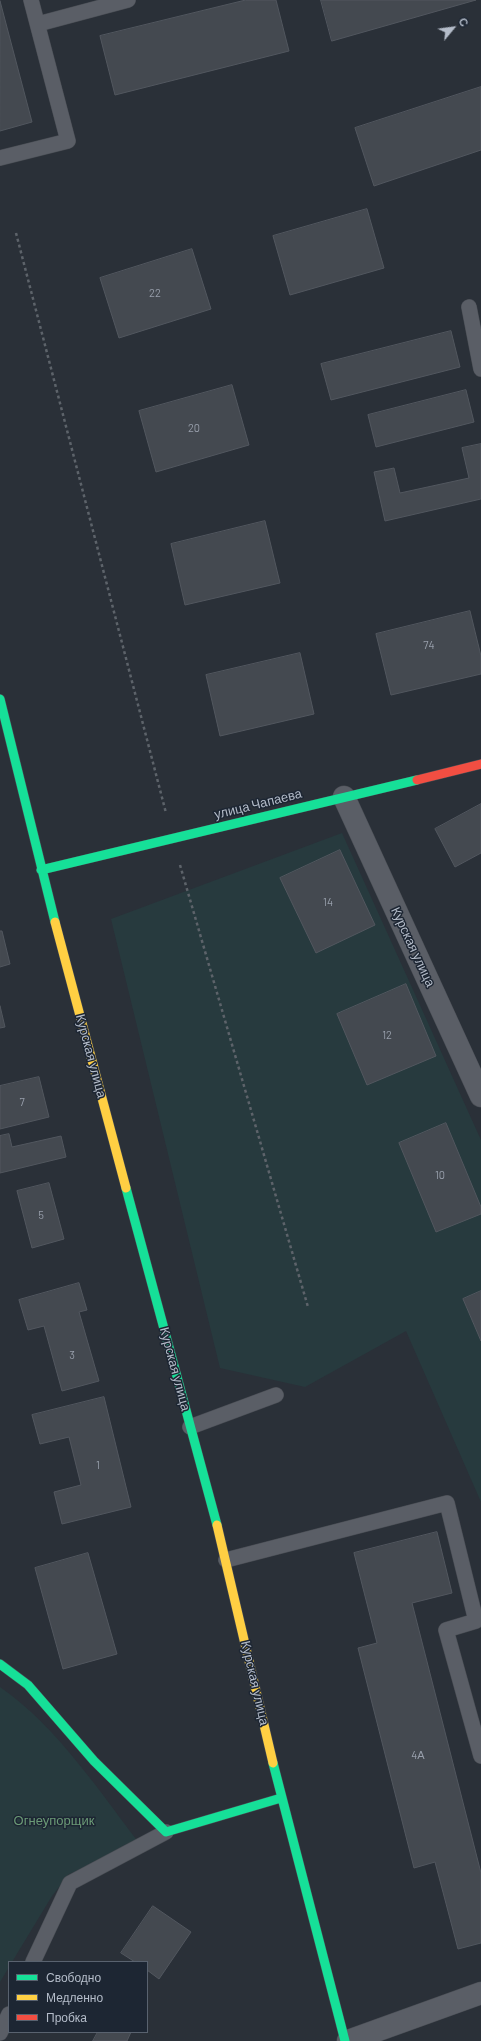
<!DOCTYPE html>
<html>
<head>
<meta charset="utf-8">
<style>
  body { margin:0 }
  #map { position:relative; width:481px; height:2041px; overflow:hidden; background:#2a3038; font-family:Barlow,sans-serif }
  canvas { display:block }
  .legend { position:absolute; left:8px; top:1961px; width:140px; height:72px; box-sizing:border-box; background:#1d2633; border:1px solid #59626f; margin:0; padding:5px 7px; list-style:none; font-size:12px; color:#b4bcc9 }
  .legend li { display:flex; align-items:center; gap:8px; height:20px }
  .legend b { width:20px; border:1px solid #59626f }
  .north { position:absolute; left:433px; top:8px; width:40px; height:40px; -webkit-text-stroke:3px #1d2633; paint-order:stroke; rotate:61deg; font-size:11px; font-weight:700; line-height:16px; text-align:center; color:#b4bcc9 }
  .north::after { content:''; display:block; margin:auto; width:14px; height:18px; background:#b4bcc9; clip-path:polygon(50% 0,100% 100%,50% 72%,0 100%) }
</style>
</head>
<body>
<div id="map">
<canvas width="481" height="2041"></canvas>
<ul class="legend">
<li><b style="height:5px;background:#16e098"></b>Свободно</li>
<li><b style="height:5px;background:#ffcf43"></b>Медленно</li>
<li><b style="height:5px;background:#f24e42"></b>Пробка</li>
</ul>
<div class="north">С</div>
</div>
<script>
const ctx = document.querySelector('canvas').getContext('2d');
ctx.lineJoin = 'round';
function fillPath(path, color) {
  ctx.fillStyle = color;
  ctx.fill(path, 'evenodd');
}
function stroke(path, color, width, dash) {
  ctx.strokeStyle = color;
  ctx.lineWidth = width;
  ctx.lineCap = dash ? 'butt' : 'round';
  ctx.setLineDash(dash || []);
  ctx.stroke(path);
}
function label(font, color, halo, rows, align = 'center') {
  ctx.font = font + ' Barlow,sans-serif';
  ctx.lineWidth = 3;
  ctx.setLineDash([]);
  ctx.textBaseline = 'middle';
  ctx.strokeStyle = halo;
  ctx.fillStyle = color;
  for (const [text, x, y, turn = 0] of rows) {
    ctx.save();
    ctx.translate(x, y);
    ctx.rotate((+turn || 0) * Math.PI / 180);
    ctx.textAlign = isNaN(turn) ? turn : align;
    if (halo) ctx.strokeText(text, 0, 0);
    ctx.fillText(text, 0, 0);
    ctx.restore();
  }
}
const green = new Path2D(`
  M342,833L481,1140V1502L406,1331L305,1387L220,1368L111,919Z
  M0,1687C57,1726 101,1794 143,1848L69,1874L52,1896L12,1962H9V1967L0,1982Z`);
const building = new Path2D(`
  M246,0H276L289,51L115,95L100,36Z
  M321,0H476L332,41Z
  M0,1L32,122L0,131Z
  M481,87V150L374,186L355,128Z
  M367,209L384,268L290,295L273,236Z
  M192,249L211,309L119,338L100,278Z
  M451,331L460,367L331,400L321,364Z
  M232,385L249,445L156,472L139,411Z
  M466,390L474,422L376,447L368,415Z
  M481,444V499L385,521L374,472L394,468L400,493L469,478L462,448Z
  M265,521L280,583L185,605L171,544Z
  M470,611L481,656V674L391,695L376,634Z
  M300,653L314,714L220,736L206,675Z
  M481,804V853L455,867L435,829Z
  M340,850L375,925L316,953L280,878Z
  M0,931H2L10,964L0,967Z
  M406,984L436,1056L367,1085L337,1014Z
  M0,1006L5,1027L0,1028Z
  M39,1077L49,1117L0,1129V1086Z
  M446,1123L481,1207V1214L436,1232L399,1143Z
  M9,1134L12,1147L61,1136L66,1157L0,1173V1136Z
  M49,1183L64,1239L32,1248L17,1191Z
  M79,1283L87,1310L79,1312L99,1381L62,1391L44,1326L28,1330L19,1300Z
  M481,1291V1341L463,1299Z
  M104,1397L131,1507L62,1524L54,1492L81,1485L69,1437L40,1444L32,1415Z
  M437,1532L452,1593L412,1603L481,1873V1943L458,1949L435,1862L414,1868L358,1648L377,1643L354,1553Z
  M88,1553L117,1654L63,1669L35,1568Z
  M153,1906L191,1932L159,1979L147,1970V1962H135L121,1953Z
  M98,2032H131L127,2041H93Z`);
const path = new Path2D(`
  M16,233L166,813
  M180,865L308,1307`);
const lane = new Path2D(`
  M38,24L128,0
  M0,158L68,141L31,0
  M469,307L481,369
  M190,1427L276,1395
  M226,1560L447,1503L476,1621L446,1630L481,1756
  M33,1962L70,1883L166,1832
  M0,2033L9,2014`);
const street = new Path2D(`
  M344,797L481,1096
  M348,2041L481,1993`);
const fast = new Path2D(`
  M0,699L55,922
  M41,870L417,780
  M126,1188L217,1525
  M0,1664L28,1685L94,1761L166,1832L281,1798
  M273,1763L345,2041`);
const slow = new Path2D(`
  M55,922L126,1188
  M217,1525L273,1763`);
const jam = new Path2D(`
  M417,780L481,764`);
const numberNames = [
  ["22",155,293],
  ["20",194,428],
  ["74",429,645],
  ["14",328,902],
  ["12",387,1035],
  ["7",22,1102],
  ["10",440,1175],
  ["5",41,1215],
  ["3",72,1355],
  ["1",98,1465],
  ["4А",418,1755]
];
const streetNames = [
  ["улица Чапаева",258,804,-14],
  ["Курская улица",413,947,65],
  ["Курская улица",91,1056,75],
  ["Курская улица",175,1369,75],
  ["Курская улица",255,1683,77]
];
const parkNames = [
  ["Огнеупорщик",54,1821]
];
fillPath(green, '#273a3e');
fillPath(building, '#444950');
stroke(building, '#52575f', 1);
stroke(lane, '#484c53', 16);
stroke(street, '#484c53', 23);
stroke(fast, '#484c53', 10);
stroke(slow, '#484c53', 10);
stroke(jam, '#484c53', 10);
stroke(path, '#5d636a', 2.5, [3, 3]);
stroke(lane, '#5a5e66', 15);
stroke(street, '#5a5e66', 22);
stroke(fast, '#16e098', 9);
stroke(slow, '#ffcf43', 9);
stroke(jam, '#f24e42', 9);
label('11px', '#989fab', null, numberNames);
label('13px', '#b4bcc9', '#1d2633', streetNames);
label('13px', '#6b9a76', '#1d2633', parkNames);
</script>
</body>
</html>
